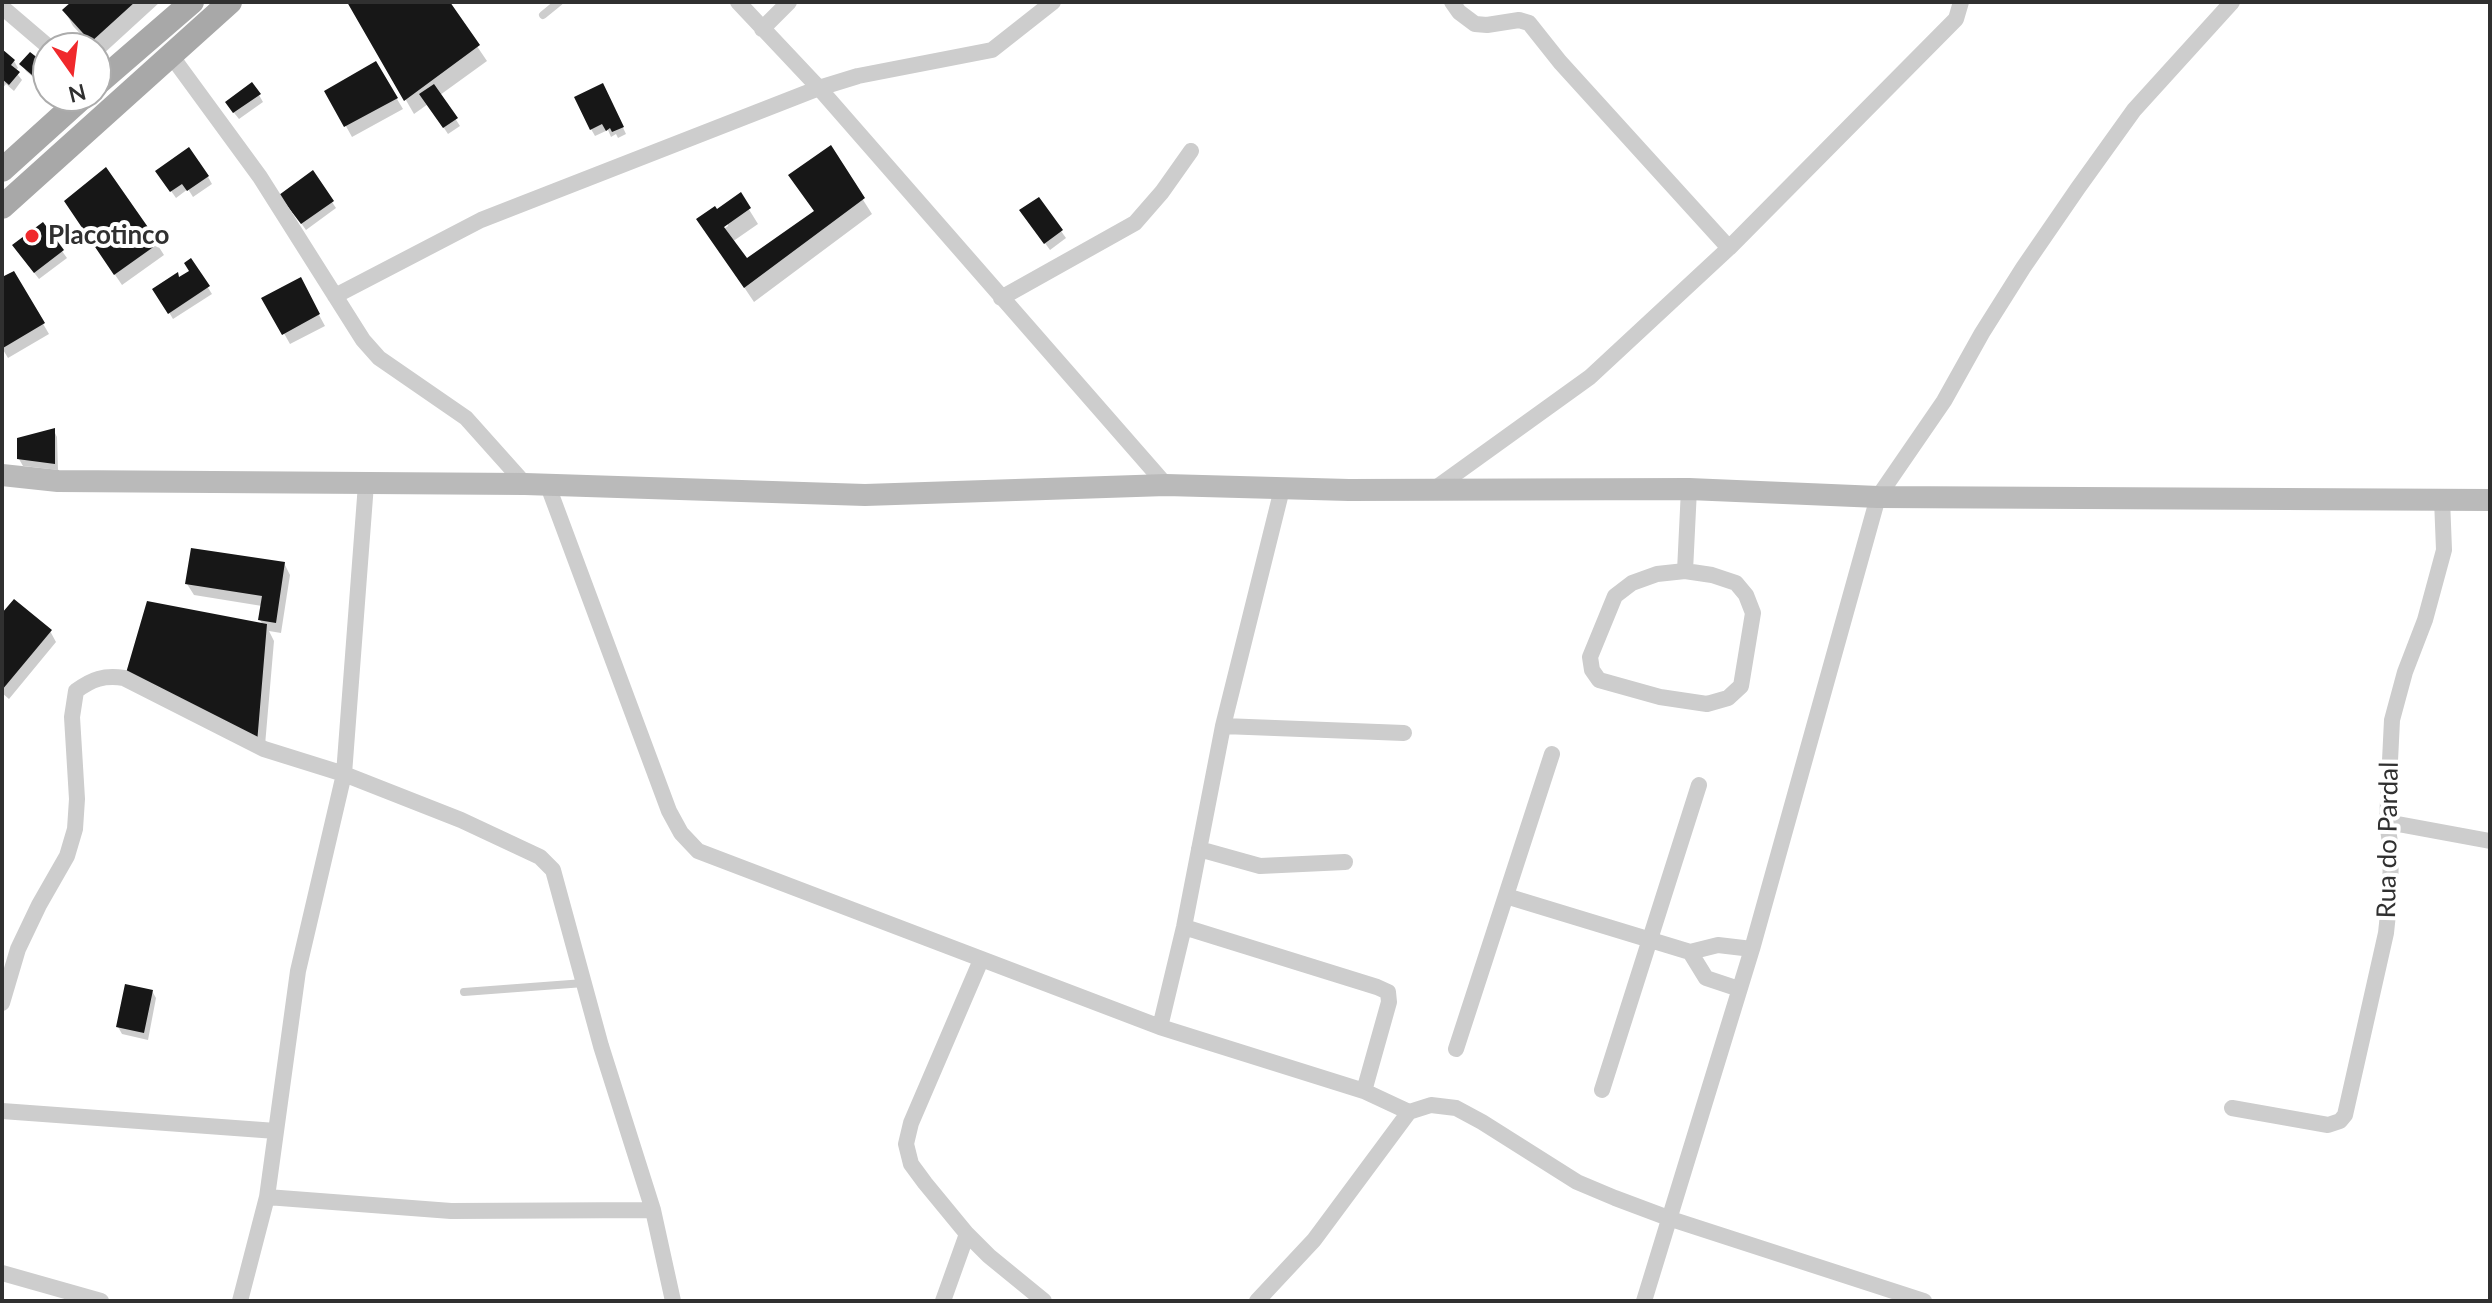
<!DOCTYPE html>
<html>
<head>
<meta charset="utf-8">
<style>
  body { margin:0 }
  #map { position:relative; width:2492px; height:1303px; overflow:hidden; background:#fff; font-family:Lato,sans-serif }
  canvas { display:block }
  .frame { position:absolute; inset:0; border:4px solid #303030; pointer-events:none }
  .north { position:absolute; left:32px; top:32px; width:80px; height:80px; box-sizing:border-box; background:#fff; border:2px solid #acacac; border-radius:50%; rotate:166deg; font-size:22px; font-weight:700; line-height:32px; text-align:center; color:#303030 }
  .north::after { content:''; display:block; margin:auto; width:28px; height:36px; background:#f0292c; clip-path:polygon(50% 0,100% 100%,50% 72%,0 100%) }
</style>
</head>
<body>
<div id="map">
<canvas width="2492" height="1303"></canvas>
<div class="frame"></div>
<div class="north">N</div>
</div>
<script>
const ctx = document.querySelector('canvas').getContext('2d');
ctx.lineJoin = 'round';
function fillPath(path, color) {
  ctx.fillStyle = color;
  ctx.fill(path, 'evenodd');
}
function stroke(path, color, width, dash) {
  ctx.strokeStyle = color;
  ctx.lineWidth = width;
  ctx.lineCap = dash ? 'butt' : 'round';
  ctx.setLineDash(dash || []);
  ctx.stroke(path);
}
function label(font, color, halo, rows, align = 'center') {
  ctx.font = font + ' Lato,sans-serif';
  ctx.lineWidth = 8;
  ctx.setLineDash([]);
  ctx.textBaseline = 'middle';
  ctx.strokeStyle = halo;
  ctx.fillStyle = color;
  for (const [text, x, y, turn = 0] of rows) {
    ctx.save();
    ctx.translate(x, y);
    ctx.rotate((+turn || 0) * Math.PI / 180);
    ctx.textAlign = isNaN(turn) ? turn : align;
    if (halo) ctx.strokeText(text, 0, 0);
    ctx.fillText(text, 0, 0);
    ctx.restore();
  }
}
const shadow = new Path2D(`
  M74,2H160L101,56L73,26L65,11Z
  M349,2H447L487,61L440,95L460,126L448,134L428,104L414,114Z
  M2,52L14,61L18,68L15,71L22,80L14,91L6,84L2,89Z
  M22,64L48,69V90L26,71Z
  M376,64L403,109L352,137L327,92Z
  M606,92L626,134L618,138L616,134L611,137L608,130L595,136L591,129Z
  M259,95L263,102L239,119L231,109Z
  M830,148L872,214L754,302L699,220L715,209L716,212L740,195L758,224L732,242L746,261L815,212L790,176ZM728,221V226L717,234L715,231Z
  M208,177L212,184L193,197L188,189L176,198L162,178Z
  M1038,199L1066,238L1050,250L1026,217Z
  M286,202H332L336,208L306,230Z
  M73,213L157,244L164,255L122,285Z
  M43,225L67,258L39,279L19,253Z
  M191,261L212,294L173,319L155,289L191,272Z
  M14,274L49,334L8,358L2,348V289L6,287L2,279Z
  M300,280L325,326L290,344L264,298Z
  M54,431L57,437L58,470L23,466L19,459Z
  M284,563L290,575L281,633L269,631L274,641L264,757L137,689L263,625L260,620L262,606L194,595L187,584Z
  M2,616L50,631L56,642L9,699L2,693Z
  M152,991L156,998L148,1040L122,1034L118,1027Z`);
const building = new Path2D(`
  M71,2H135L91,42L62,10Z
  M347,2H450L480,45L404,101Z
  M2,49L15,60L11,65L20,72L9,85L2,79Z
  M30,52L48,66V83L45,86L19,64Z
  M376,61L398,98L344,127L324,91Z
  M252,82L261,94L233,113L225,102Z
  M603,83L624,127L612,132L610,128L606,131L602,124L590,130L574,97Z
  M434,84L458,118L443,128L419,94Z
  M831,145L865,198L744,288L696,219L715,206L717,209L741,192L751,208L724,227L747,258L814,211L788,175Z
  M189,147L209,176L187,191L182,184L170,192L155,171Z
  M106,167L159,243L114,275L64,201Z
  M313,170L334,201L301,224L279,195Z
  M1039,197L1063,230L1044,244L1019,210Z
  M43,222L64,250L34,273L12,245Z
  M191,258L210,286L168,314L152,289L178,272L179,277L189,271L184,263Z
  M14,271L45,323L3,348L2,277Z
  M301,277L320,314L282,335L261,298Z
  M55,428V464L17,459V438Z
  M191,548L285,562L276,623L258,620L262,596L185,584Z
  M14,599L52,630L2,690V613Z
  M147,601L267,624L257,743L126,673Z
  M125,984L153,990L144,1033L116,1027Z`);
const lane = new Path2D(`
  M543,15L559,2
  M464,992L584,983`);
const street = new Path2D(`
  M738,2L819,88L1166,485
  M1452,2L1459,12L1475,24L1487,25L1519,20L1529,23L1560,62L1729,248
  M2,7L50,48
  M762,29L789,2
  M170,54L260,177L363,340L379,358L466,418L525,484
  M335,296L481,220L819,88L858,76L992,50L1053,2
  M1001,298L1135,223L1162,192L1191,151
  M548,486L669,811L681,833L698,851L1160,1027L1364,1091L1409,1112
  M1433,490L1590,377L1729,248L1956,19L1961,2
  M1685,571L1712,575L1736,583L1746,595L1753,613L1741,686L1728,698L1707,704L1660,697L1599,680L1592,670L1590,657L1615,596L1632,583L1657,574Z
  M1685,571L1689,489
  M1223,726L1404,733
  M2387,822L2490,841
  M1199,849L1260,866L1345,862
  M1506,896L1690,952L1718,945L1752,949
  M1184,927L1377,987L1388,992L1389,1002L1364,1091
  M1690,952L1706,978L1739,989
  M981,960L911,1123L906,1144L911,1164L925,1183L967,1234L989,1256L1044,1301
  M2,1003L18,949L39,905L67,856L75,829L77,799L72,717L76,691C92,679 104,675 124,678L264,749L344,774L461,820L540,857L553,870L601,1046L653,1210L673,1301
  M1160,1027L1184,927L1223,726L1282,489
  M1456,1049L1552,754
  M1602,1090L1699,785
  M2232,1108L2328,1125L2340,1121L2345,1115L2386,933L2390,895L2391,850L2387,822L2392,720L2405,672L2425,620L2444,550L2442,499
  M2,1111L276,1131
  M267,1197L451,1211L653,1210
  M2,1273L101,1301
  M240,1301L267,1197L298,971L344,774L366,484
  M943,1301L967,1234
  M1257,1301L1314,1240L1409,1112L1431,1105L1456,1108L1482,1122L1577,1182L1615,1198L1671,1219L1924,1301
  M1644,1301L1752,949L1878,497L1944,401L1982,333L2023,268L2078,188L2134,110L2232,2`);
const secondary = new Path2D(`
  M2,475L58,481L525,484L865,495L1166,485L1349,490L1689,489L1878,497L2490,500`);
const primary = new Path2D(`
  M96,85L192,2
  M2,170L84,96
  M2,207L230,2`);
const markers = [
  [32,236,8,"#f0292c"]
];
const poiNames = [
  ["Placotinco",48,236]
];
const streetNames = [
  ["Rua do Pardal",2388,840,-89]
];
fillPath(shadow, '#0003');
fillPath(building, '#171717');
stroke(lane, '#cdcdcd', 8);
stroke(street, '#cdcdcd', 16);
stroke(secondary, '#bababa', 22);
stroke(primary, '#a8a8a8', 24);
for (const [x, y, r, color] of markers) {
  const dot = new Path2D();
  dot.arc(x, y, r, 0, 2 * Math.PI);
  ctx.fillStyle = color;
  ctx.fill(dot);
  stroke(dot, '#fff', 3);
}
label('bold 26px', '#303030', '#fff', poiNames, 'left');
label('26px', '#303030', '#fff', streetNames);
</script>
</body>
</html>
